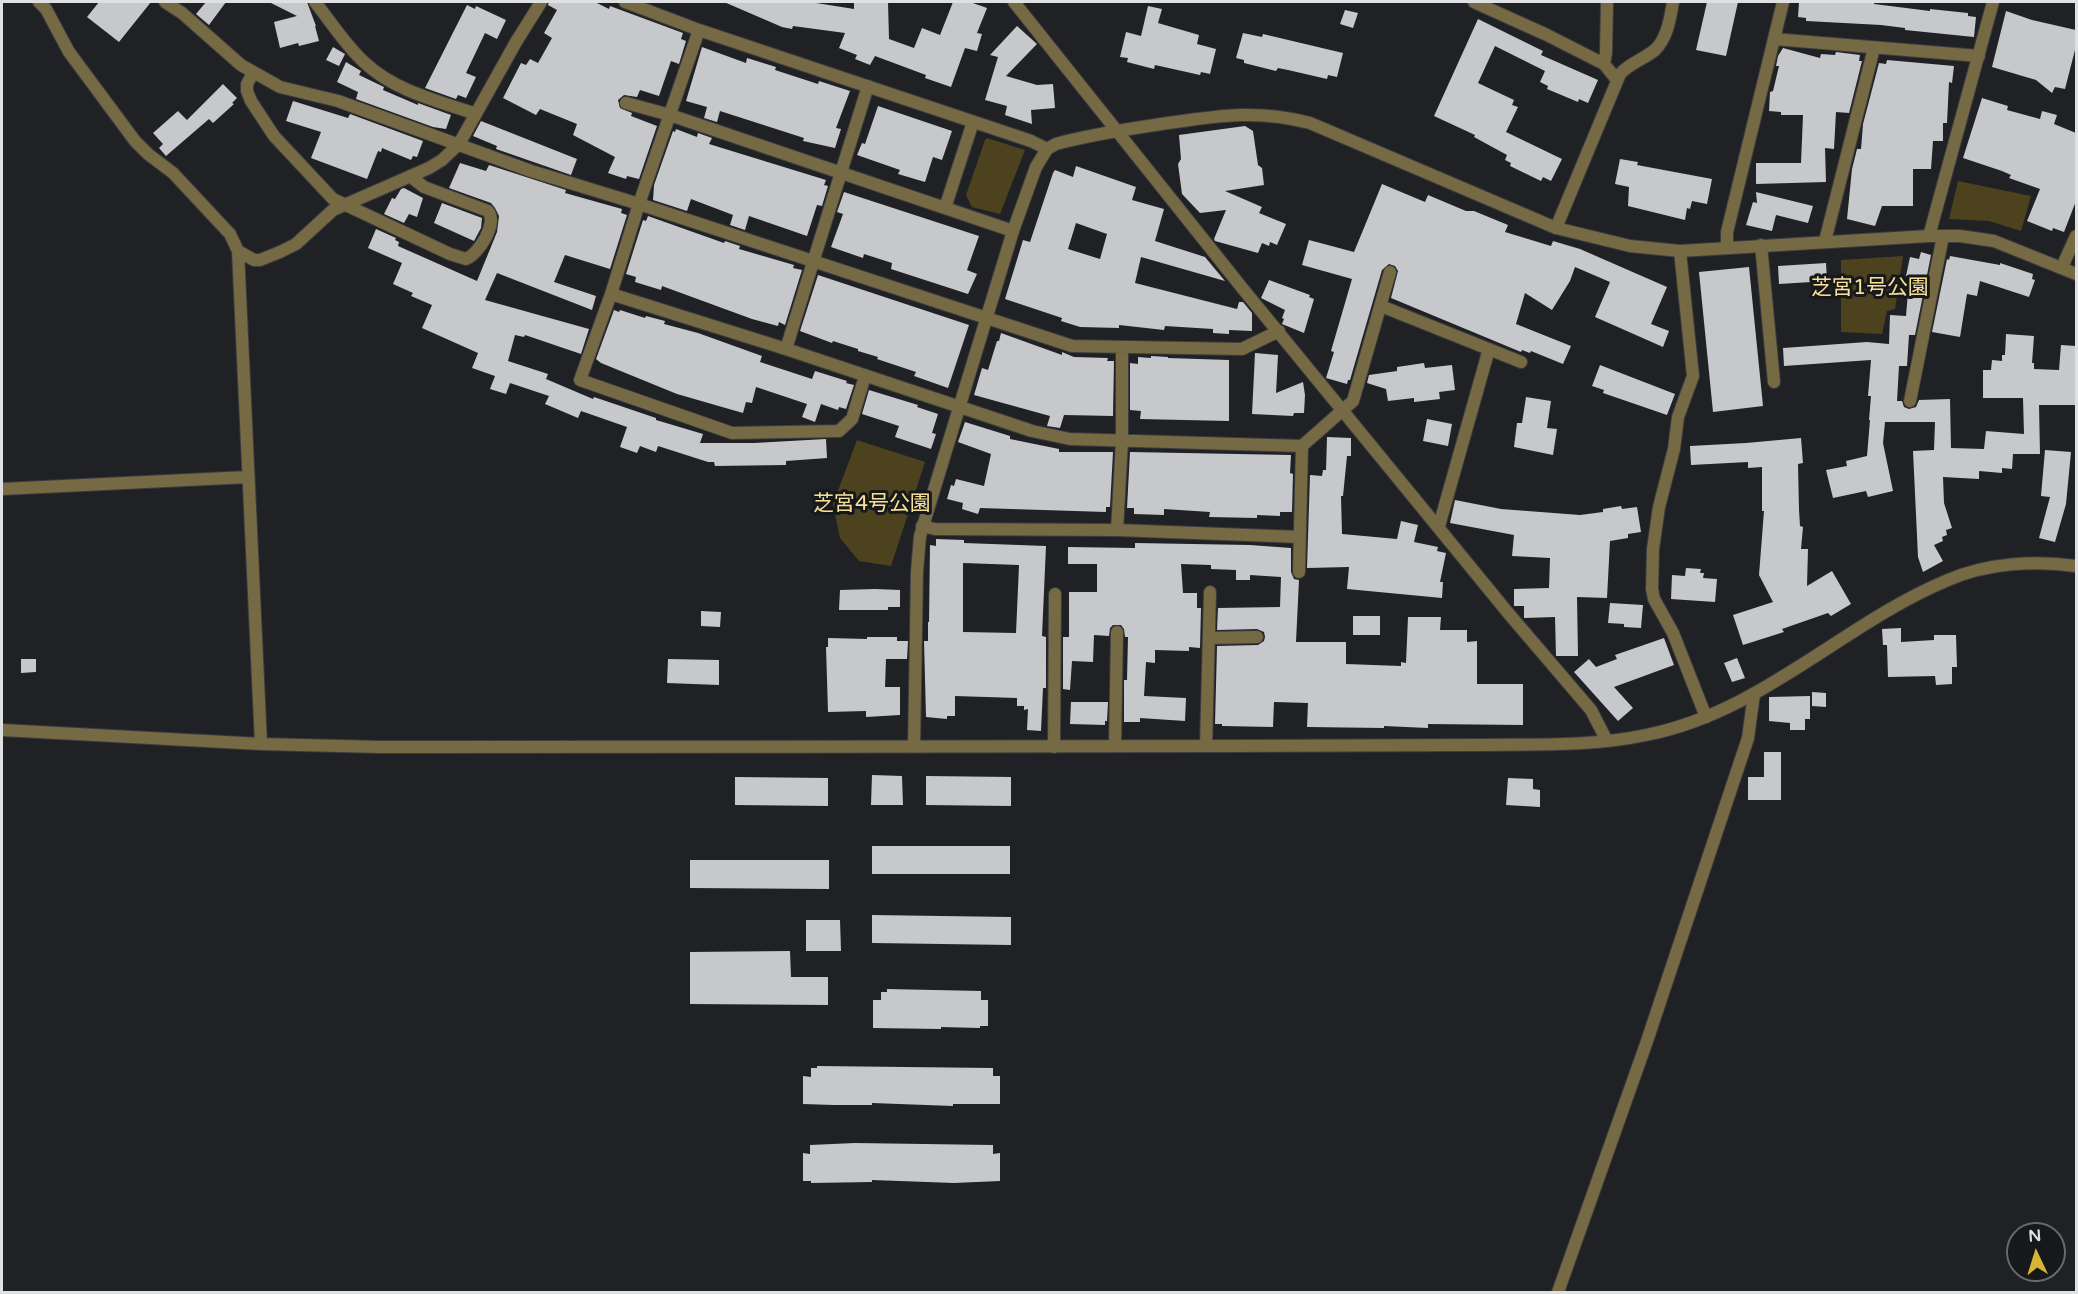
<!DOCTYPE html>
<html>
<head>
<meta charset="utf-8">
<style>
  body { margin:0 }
  #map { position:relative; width:2078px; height:1294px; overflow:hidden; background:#202125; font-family:"Varela Round",sans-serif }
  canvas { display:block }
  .frame { position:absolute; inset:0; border:3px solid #dfe0e2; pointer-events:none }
  .north { position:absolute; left:2006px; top:1222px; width:60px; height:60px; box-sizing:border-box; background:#16181b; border:2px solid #66686b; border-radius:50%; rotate:356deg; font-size:16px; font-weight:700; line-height:24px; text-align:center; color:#dfe0e2 }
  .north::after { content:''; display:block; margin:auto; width:21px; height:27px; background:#d6b534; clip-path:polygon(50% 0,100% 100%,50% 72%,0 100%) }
</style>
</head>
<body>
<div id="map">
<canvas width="2078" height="1294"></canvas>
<div class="frame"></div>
<div class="north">N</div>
</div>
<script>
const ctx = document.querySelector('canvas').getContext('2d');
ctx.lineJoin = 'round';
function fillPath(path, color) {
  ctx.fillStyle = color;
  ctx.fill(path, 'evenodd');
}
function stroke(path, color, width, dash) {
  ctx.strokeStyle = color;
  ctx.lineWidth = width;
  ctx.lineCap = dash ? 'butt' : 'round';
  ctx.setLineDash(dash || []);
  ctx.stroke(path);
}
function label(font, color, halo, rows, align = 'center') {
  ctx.font = font + ' "Varela Round","Noto Sans JP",sans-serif';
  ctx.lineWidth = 6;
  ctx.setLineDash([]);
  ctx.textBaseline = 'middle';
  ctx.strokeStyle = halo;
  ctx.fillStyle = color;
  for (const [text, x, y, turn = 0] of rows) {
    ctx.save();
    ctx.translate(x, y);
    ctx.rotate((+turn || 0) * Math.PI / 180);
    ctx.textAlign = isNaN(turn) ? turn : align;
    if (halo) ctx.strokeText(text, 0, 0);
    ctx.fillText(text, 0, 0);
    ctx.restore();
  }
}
const green = new Path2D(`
  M987,138L1025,150L1000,214L972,207L966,195L985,140Z
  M1958,181L2031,196L2021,231L1989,221L1949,219Z
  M1903,256L1895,309L1887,311L1882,334L1841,332V260Z
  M857,440L925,462L891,566L859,561L840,538L833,504Z`);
const building = new Path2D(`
  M99,2H151L119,42L87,17Z
  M206,2H226L209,25L196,14Z
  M269,2H307L316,26H315L319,41L299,46L298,43L280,48L274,22L297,16Z
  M549,2H595L609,9L610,6L683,33L681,39L686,41L679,64L671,61L659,96L640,90L637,97L624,95L618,100L620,108L632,113L631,116L657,126L639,179L627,176L626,179L608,173L615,157L573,135L577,124L540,109L536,115L503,98L521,63L526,65L530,59L538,63L552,38L544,33L557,10L548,5Z
  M724,2H810L854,9V2H888L889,39L914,48L922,28L940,35L953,2H970L987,8L977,33L982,34L977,51L965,48L951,87L925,78L926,75L875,56L870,65L855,59L857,55L839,48L845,33L793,26L792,29L782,27Z
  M1707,2H1738L1726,56L1696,50Z
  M1799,2L1874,3V4L1930,11V9L1968,13V16L1976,17L1974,37L1905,30V28L1881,25L1806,21V18L1798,17Z
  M467,5L475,9L476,6L506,20L497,39L485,33L466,73L476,77L466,98L458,95L456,99L425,88Z
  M1148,6L1162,9L1158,23L1199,35L1197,44L1216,49L1210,74L1201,72L1200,75L1155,65L1154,69L1127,62L1128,58L1120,57L1126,32L1141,36Z
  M1345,10L1358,13L1353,28L1340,24Z
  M2006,11L2032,20L2076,30V46L2065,89L2055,87L2052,93L2036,80L1992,67Z
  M1478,19L1543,51L1541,55L1598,80L1588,103L1579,99L1578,102L1547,89L1548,86L1540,82L1545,71L1495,46L1478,83L1514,100L1512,105L1518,107L1506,132L1562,159L1551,181L1543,177L1541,181L1510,166L1511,163L1505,160L1507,155L1474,137L1475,135L1434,116Z
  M1017,26L1037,44L1006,76L1037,85L1053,84L1055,108L1031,110L1032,124L1005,115L1007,106L985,100L998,57L990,55Z
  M1243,33L1262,37L1263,34L1343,53L1337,77L1328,75L1327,79L1288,70L1278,68L1276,71L1244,63V60L1236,58Z
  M333,47L345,54L339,66L326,60Z
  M702,47L746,63L747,58L776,67L775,70L818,84L819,81L850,91L836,128L841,129L835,148L803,141L804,138L720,111L717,122L704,118L707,107L686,101Z
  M1783,48L1820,58L1821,54L1835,55L1836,52L1860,55L1859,61H1862L1849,113L1836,112L1834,149L1825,148L1826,182L1756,184V163H1801L1803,115H1781V112L1769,111L1770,92L1773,91L1779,66H1776L1778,56Z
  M1887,60L1954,66L1952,83L1949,82L1947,123H1943V141H1933L1931,169H1913V206H1882L1875,226L1847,219L1852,169L1857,149H1861L1863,124L1879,63L1886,64Z
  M346,62L361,71L359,75L384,87L383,90L418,105V103L451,115L446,129L433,127L356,99L358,92L337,82Z
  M223,84L237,98L232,103L234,104L213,123L209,119L166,156L159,148L163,144L153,133L178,111L187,120Z
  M1982,98L2008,106L2007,110L2040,119L2042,111L2057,115L2054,124L2076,133V201L2064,232L2053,228L2052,231L2027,221L2040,189L2009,178L2011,175L2002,171L1963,158Z
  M293,101L348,118L350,114L423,141L417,157L413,156L411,160L382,148L381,152L378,151L367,179L311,158L321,132L286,121Z
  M878,106L952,131L942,160L933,157L925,182L898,174L900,170L857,155L862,143L865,144Z
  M481,121L577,159L571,175L496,149L497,146L473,136Z
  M1245,126L1253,131L1258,165L1262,168L1264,185L1225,191L1262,207L1259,213L1286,224L1277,245L1270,242L1269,246L1262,243L1258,253L1215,241L1214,239L1226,210L1200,213L1182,194L1178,164L1181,159L1179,135Z
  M676,129L697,137L698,133L712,138L709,144L826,180L824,185L828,186L822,206L817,205L807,236L749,216L745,230L730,225L733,215L691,199L687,211L653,200L654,185L673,131L675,132Z
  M1620,159L1638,162L1637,165L1712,179L1707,204L1692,201L1690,209L1687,208L1685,220L1628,206L1629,187L1615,184Z
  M460,163L486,171L489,165L566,190L565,193L622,209L621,213L627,215L610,269L565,255L554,282L596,296L592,310L497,273L485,300L589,329L581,354L525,335L524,337L515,335L508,361L548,374L546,379L593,399L594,397L656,418V420L703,434L700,443H754L826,439L827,458L786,461V465L715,466L714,462H708L658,446L656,452L640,446L637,453L620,447L627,427L581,411L578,418L545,404L549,396L510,383L506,394L490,389L495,376L472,368L478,353L422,328L432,305L411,296L413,293L393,284L402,263L368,248L376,229L396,238L395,240L399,242L398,246L477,281L497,232L499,216L495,208L491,203L449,188Z
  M1076,166L1136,187L1132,200L1164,209L1155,241L1205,257L1225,281L1141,257L1135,283L1237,309L1239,302H1243L1252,313V331L1229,330V334L1213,333V329L1165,326L1164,330L1119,325V328L1080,327L1061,321L1062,318L1005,299L1023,240L1030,242L1053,173L1055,170L1073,177ZM1076,223L1107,234L1100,259L1068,249Z
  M1382,184L1425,202L1428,195L1466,211H1474L1508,225L1505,232L1551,246L1553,241L1580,249L1667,287L1651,324L1669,331L1663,347L1595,317L1610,282L1575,267L1570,281L1552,310L1525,293L1516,324L1571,346L1563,364L1531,351L1530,353L1522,350L1521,352L1391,298L1398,271L1395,266L1389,264L1382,270L1350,380H1348L1347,384L1326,378L1334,352L1331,351L1352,279L1302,265L1309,240L1354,252Z
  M404,188L423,198L417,217L409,214L404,223L384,214L392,198L395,199L401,189Z
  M844,192L979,236L967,270L977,274L968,294L891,269L892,263L864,254L863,258L831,247L843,214L837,212Z
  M1756,192L1813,206L1808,223L1776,215L1772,231L1746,225L1753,202L1757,203Z
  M442,203L482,218L481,228L474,241L434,223Z
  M648,216L724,243L725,241L740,246L739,249L794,265L793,268L802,270L785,325L779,322L778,326L752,319L662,286L661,290L635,282L636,277L626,274L643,220L646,221Z
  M1921,252L1931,255L1915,335H1909L1907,366H1899L1897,401H1902L1904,407L1909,409L1916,407L1919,400L1950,399L1951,448L1984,449L1986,431L2024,434L2023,398H1983V370H1991L1992,360L2002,361V355H2005L2006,334L2034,336L2032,363H2034V369L2059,370L2061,345L2076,346V405H2039L2040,454H2013L2012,469L2002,468V473L1979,471V479L1943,477L1944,503L1952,528L1946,530L1947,535L1942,537L1943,541L1934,545L1943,561L1923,572L1918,557L1913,451L1934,450L1935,422H1885L1883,443L1893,491L1868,497L1866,491L1833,498L1826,470L1847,466L1846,461L1867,456L1870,420H1869L1871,396H1868L1871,360L1784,366L1783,348L1867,342L1889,344L1890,315L1906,316L1908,292L1905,291L1909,276H1906L1910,257L1919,259Z
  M1950,256L2000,265V263L2033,274L2032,279L2035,280L2029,297L1980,281L1977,296L1967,294L1960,337L1932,332L1947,259L1949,260Z
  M1826,263L1827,281L1779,284L1778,266Z
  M1749,267L1763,406L1713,412L1699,272Z
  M818,275L969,325L948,388L914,376L916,372L877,359L878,357L858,351V349L833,341L832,343L800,331Z
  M1269,280L1310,295L1309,297L1314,299L1304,333L1282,324L1284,319L1282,318L1285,310L1261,298Z
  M614,310L619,312L620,310L645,318L646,316L665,321L664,324L698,333L762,356L760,362L812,379L815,371L847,381L846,383L854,385L846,409L839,407L838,410L821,404L815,422L802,417L807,404L756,387L752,403L746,402L743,413L677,394L601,363L596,359Z
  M1001,333L1062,355V352L1074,357L1108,358L1107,361H1114L1113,416L1064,415L1060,428L1047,426L1050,416L974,395L982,368L988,370L997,341H999Z
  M1255,353L1278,355L1276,393L1303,382L1305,395L1304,413H1294L1293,416L1252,414Z
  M1151,356L1168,357V358L1229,360V421L1140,419L1141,411L1130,410V363L1138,364V357L1151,358Z
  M1424,363L1425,368L1452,365L1455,390L1439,392L1440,399L1414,402V398L1388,401L1386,389L1367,383L1369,375L1397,371V367Z
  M1600,365L1675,394L1667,415L1603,393L1604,390L1592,386Z
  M869,390L918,405L917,407L938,414L932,433L936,434L931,449L895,437L899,426L862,414Z
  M1526,397L1551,401L1547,428L1557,429L1553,455L1514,447L1517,423H1522Z
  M1427,419L1452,424L1448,446L1423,441Z
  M965,422L1010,436V439L1059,449V452H1113L1110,507H1106V512L980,508L978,514L962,509L963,503L947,499L951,485L954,486L956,479L984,486L991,454L958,442Z
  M1327,437L1351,438V456H1347L1343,496H1341L1342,534L1397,539L1401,521L1418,525L1414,542L1438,547L1437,551L1446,553L1440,582H1443L1442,598L1347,589L1349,567L1307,568L1310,475L1322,476L1323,470H1326Z
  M1801,438L1803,463L1798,464L1799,510L1800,526L1803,527L1801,549H1808L1807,586L1832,571L1851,604L1831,616L1828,613L1782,629L1784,632L1743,645L1733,615L1773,602L1759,575L1764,511H1762V467L1748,468V462L1691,465L1690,446L1746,443Z
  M2045,450L2071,452L2066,504L2055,542L2039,538L2050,497L2041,496Z
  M1130,452L1291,455L1290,473L1293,474L1292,512H1280V516L1257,515V518L1209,517L1210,512L1164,509V515L1134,514V508H1127Z
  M1455,500L1501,509L1580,515L1603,512V509L1621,506L1622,509L1637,507L1641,532L1628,534V538L1610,541L1607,598L1577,597L1578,656H1556L1555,617L1524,618V606H1514V589L1549,588L1550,558L1512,556L1514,535L1450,523Z
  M936,539L964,540V543L1046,546L1042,636L1046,637V688H1043L1041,731L1027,730L1028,709L1024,710V706H1017V698L955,696V716H947V719L926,717L924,641H928V622H929L930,545L936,546ZM963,563L1019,565L1016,633L963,632Z
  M1135,543L1250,545L1291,548V572L1294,579L1299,580L1296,642H1346V664L1401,666V662L1406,663L1408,617H1441L1440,630H1467V642L1477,641V684H1523V725L1428,724V728L1384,726V728L1307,727L1308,703L1274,702L1273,727L1222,726V724H1215L1217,646L1258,645L1264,641L1265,637L1264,632L1257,629L1217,630L1218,608L1280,607L1281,577L1250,575V580H1236V570L1211,569V565L1181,564L1183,593H1197V608H1201L1200,648L1189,647V651L1155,650V663L1146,662L1144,696L1186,698L1185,721L1140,718V722H1124V680H1127L1128,637H1125L1124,629L1121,625H1113L1110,628L1109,636L1094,635L1093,662L1072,661L1070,690L1063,689V637H1069V592H1097V564H1068V547L1135,548Z
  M1686,568L1701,569L1700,573H1704L1703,578L1717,579L1715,602L1671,599L1672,575L1685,576Z
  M875,589L900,590V607H888V610H839L840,590Z
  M1610,603L1643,605L1641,628L1624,627V624L1608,623Z
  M701,611L721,612L720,627L701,626Z
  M1353,616H1380V635H1353Z
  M1901,628V642L1934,640V635H1956L1957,667H1952V684L1936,685L1935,676L1888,677L1887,645H1883L1882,629Z
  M867,637H897V641H908L907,659H886L885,687H900V715L866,717V711L828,712L826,647H828V638L867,639Z
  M1664,638L1674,665L1614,687L1633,708L1618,721L1574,672L1589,659L1596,667L1617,659L1615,655Z
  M1737,658L1745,678L1732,682L1724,663Z
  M21,659H36V672L21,673Z
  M668,659L719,660V685L667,683Z
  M1812,692L1826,693V707L1812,706Z
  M1810,696V719H1805V730H1790V723L1769,721V697Z
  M1071,702H1108L1107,721H1105V725L1070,724Z
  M1764,752H1781V800H1748V777H1764Z
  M872,775L902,776L903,805H871Z
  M926,776L1011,777V806L926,805Z
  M735,777L828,778V806L735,805Z
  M1508,778L1533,779V789L1540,790V807L1506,805Z
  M872,846H1010V874H872Z
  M690,860H829V889L690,888Z
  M872,915L1011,917V945L872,943Z
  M806,920H840L841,951H806Z
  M790,951L791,977H828V1005L690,1004V952Z
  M887,989L981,991V1000H988V1026H980V1028L941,1027V1029L873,1028V1000H881V992H887Z
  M817,1066L993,1068V1076H1000V1104H953V1106L872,1103V1105H834L803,1104V1076L811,1077V1068H817Z
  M855,1143L993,1145V1154L1000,1153V1181L954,1183L872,1180V1182L811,1183V1181H803V1153L810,1154V1145Z`);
const minor = new Path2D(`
  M39,2L46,9L69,52L135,141L148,154L173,173L230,234L238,251L261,744
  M165,2L182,13L241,65L280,87L338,101L531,171L639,204L1072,346L1242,349L1279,331
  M315,2C331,22 346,46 365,63C395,91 438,101 476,114
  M625,2L699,30
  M1014,2L1243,289L1509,614L1591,710L1607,741
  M1474,2L1547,35L1604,64
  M1607,2L1606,53L1604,64L1617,80
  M1774,39L1979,56
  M253,73L247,84V91L251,101L274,136L333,199L450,254L466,259C479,254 498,223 488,211L424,187L410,176
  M626,103L670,115L945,208
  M973,122L945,208L1013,231
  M1556,228L1620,74C1630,63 1644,59 1655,50C1668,37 1670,18 1673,2
  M1929,236L1993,2
  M1825,241L1874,48
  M1761,245L1774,382
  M1727,247V232L1783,2
  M238,251L254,260H260L280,252L296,244L333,210L429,168L442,160L459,144L516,42L541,2
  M1680,251L1693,376L1678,417L1674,449L1659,507L1653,549L1652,589L1654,599L1673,633L1706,717
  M2062,267L2076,236
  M611,294L786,349L1032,431L1070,439L1302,446L1353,401L1390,272
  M1381,306L1521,362
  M786,349L868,86
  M865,376L852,419L839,431L732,433L580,380L611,294L639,204L699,30L1031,141L1047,149
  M1910,401L1943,236
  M2,489L248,477
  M922,526L935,529L1117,530L1300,537
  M1439,526L1489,349
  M1117,530L1122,441V348
  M1299,572L1302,446
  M1209,638L1257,637
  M1115,746L1117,632
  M1206,746L1210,592
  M1054,747L1055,594
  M1558,1292L1646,1044L1748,738L1754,694`);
const tertiary = new Path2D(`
  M2,730L261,744L380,747C662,747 945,747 1227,746C1309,746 1391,745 1472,745C1530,744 1590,747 1646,735C1761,713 1844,623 1948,580C1987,563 2035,560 2076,566
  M914,747L917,572L920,536L1013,231L1036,167L1047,149L1056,144C1088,135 1122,130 1155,125C1212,117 1253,108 1310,123L1556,228L1630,246L1680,251L1929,236H1960L1994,241L2076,274`);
const parkNames = [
  ["芝宮1号公園",1870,288],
  ["芝宮4号公園",872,504]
];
fillPath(green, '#4d421e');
fillPath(building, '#c6c8cc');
stroke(minor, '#3b3c3f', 14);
stroke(tertiary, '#3b3c3f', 14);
stroke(minor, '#756a44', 12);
stroke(tertiary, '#756a44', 12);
label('21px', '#f6e097', '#16181b', parkNames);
</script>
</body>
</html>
